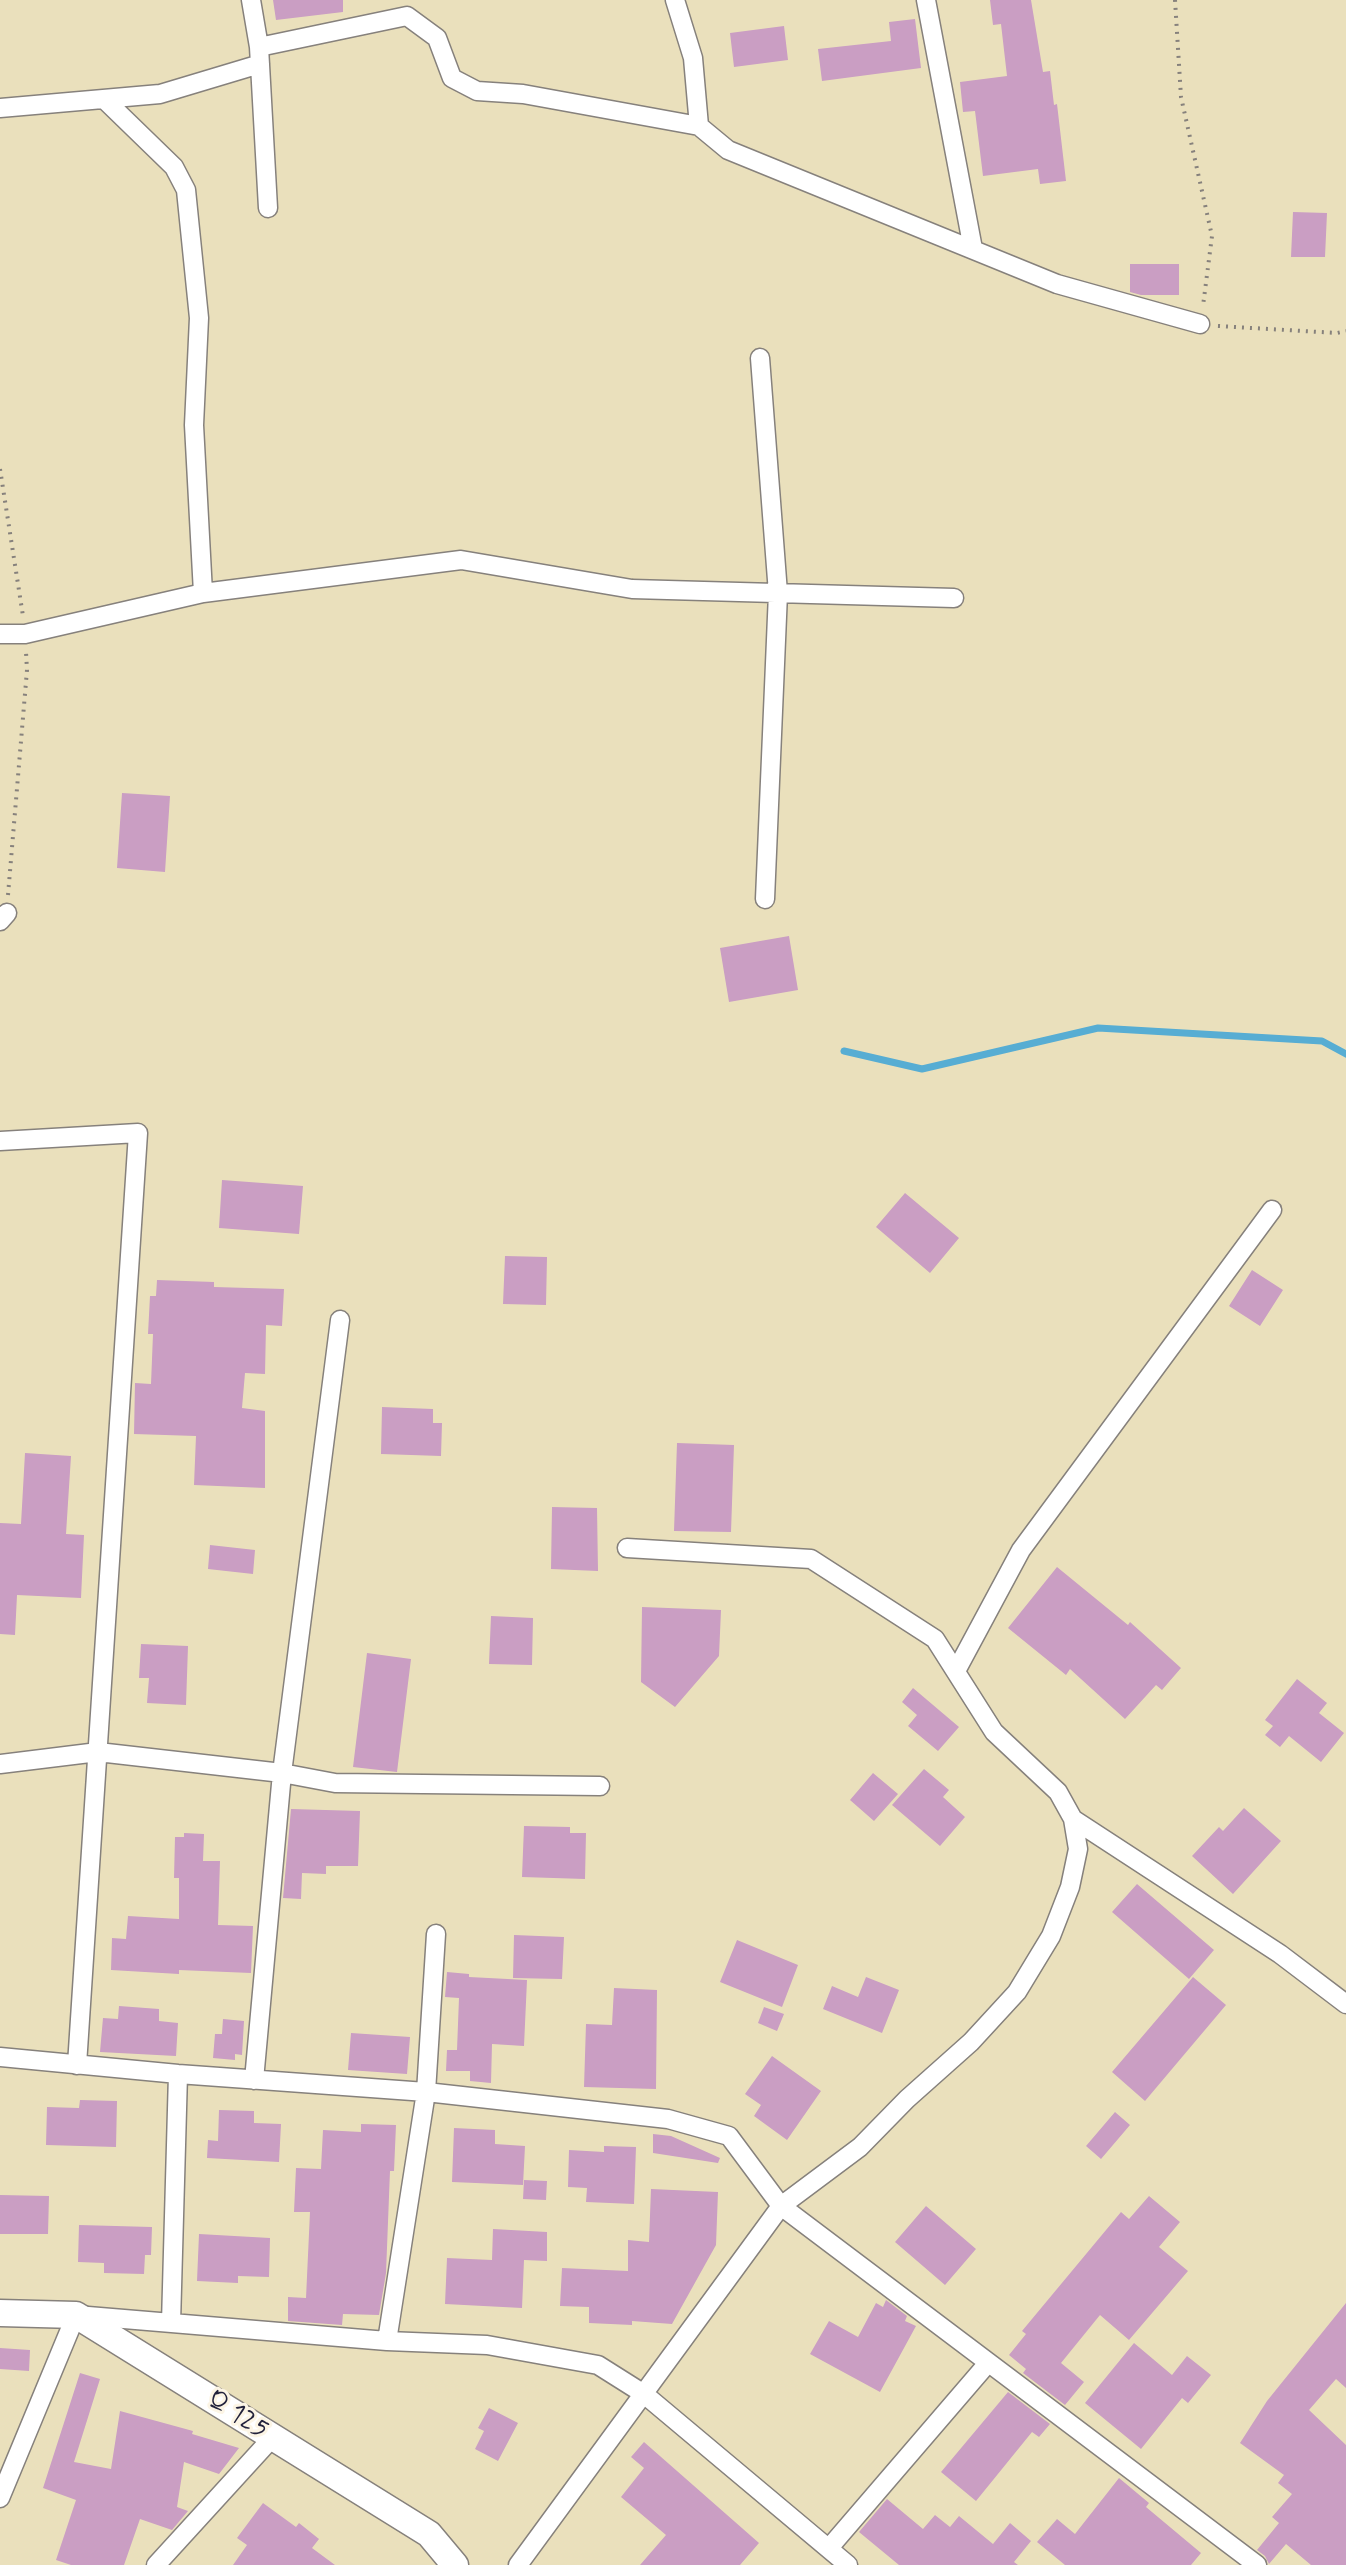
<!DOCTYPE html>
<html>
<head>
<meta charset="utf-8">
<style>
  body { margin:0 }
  canvas { display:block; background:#eae0bc }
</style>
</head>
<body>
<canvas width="1346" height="2565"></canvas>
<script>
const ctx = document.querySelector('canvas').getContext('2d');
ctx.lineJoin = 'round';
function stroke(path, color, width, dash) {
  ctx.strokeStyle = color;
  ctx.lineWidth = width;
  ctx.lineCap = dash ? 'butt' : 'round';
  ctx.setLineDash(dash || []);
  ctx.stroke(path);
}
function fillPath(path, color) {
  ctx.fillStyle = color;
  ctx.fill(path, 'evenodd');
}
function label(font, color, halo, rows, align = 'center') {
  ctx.font = font + ' Mynerve,sans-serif';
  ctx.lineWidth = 6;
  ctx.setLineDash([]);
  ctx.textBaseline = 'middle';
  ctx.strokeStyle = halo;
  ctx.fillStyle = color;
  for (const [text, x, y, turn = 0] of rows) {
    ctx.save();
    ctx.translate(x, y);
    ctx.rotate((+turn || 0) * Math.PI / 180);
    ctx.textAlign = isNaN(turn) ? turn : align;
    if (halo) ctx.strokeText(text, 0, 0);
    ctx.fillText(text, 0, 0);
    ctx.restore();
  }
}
const stream = new Path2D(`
  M844,1051L922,1069L1098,1028L1322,1041L1346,1054`);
const building = new Path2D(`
  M273,0H343V12L276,20Z
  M990,0H1031L1043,72L1050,71L1054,105L1057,104L1066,181L1040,184L1038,169L983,176L975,111L963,112L960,82L1007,76L1001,24L993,25Z
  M915,19L921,68L822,81L818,49L891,41L889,22Z
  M784,26L788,60L734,67L730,33Z
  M1293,212L1327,213L1325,257H1291Z
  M1130,264H1179V295H1141L1130,292Z
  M122,793L170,796L165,872L117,868Z
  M789,936L798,990L729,1002L720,948Z
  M222,1180L303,1186L299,1234L219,1228Z
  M905,1193L959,1238L930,1273L876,1227Z
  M505,1256L547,1257L546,1305L503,1304Z
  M1252,1270L1283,1290L1260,1326L1229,1306Z
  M157,1280L214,1282V1287L284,1289L282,1326L266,1325L265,1374L245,1373L242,1408L265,1411V1488L194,1485L196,1436L134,1434L135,1383L151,1384L153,1334H148L150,1296H156Z
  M382,1407L433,1409V1423H442L441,1456L381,1454Z
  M677,1443L734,1445L731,1532L674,1531Z
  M25,1453L71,1456L66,1534L84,1535L81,1598L17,1595L15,1635L0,1634V1523L21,1524Z
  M552,1507L597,1508L598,1571L551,1569Z
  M210,1545L255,1550L253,1574L208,1569Z
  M1057,1567L1128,1625L1130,1622L1181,1668L1162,1690L1156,1685L1125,1719L1070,1669L1066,1675L1008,1628Z
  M642,1607L721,1610L719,1656L675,1707L641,1682Z
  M491,1616L533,1618L532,1665L489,1664Z
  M141,1644L188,1646L186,1705L147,1703L149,1678H139Z
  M367,1653L411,1659L397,1772L353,1767Z
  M1297,1679L1327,1703L1319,1713L1344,1733L1321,1762L1289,1736L1280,1747L1265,1735L1273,1726L1265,1720Z
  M913,1688L959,1727L938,1751L908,1726L917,1715L902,1702Z
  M924,1769L949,1790L943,1797L965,1817L940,1846L892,1805Z
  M873,1773L898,1794L874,1821L850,1800Z
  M1244,1808L1281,1841L1233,1894L1192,1856L1219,1827L1223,1831Z
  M291,1809L360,1811L358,1866H326V1874L302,1873L301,1899L283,1898Z
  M524,1826L570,1827V1833H586L585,1879L522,1877Z
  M184,1833L204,1834L203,1861H220L218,1925L253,1926L251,1973L179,1970V1974L111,1970L112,1938L126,1939L128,1916L179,1919V1878H174L175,1837H184Z
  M1137,1884L1214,1950L1189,1979L1112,1912Z
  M514,1935L564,1937L562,1979L513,1978Z
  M737,1940L798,1965L782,2007L720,1982Z
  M447,1972L469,1974V1977L527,1980L524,2046L492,2044L491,2083L470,2081V2071H446L447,2050H457L459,1998L445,1997Z
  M866,1977L899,1990L882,2033L823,2009L832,1986L858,1997Z
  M1193,1977L1226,2005L1145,2101L1112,2072Z
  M614,1988L657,1990L656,2089L584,2087L586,2024L612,2025Z
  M119,2006L159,2009V2021L178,2023L176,2056L100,2052L103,2018L118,2019Z
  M764,2007L784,2014L777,2031L758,2023Z
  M223,2019L244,2021L242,2055L235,2054V2060L213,2058L215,2034H222Z
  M351,2033L410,2037L407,2074L348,2070Z
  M772,2056L821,2091L787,2140L754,2116L761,2105L745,2094Z
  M80,2100L117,2101L116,2147L46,2145L47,2107L79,2108Z
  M219,2110L254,2111V2123L281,2124L279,2162L207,2158L208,2140L218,2141Z
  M1115,2112L1130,2125L1101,2159L1086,2146Z
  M361,2124L396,2125L394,2171H390L386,2273L379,2315L343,2314L342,2325L288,2321V2297L306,2298L310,2212H294L296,2168L321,2169L323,2130L361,2132Z
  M454,2128L495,2130V2144L525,2146L523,2185L452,2182Z
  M653,2134L671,2136L720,2158L718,2163L653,2153Z
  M604,2146L636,2147L634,2204L586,2202L587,2188L568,2187L569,2150L604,2152Z
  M524,2180L547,2181L546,2200L523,2199Z
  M651,2189L718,2192L716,2245L672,2324L632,2321V2325L589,2323V2307L560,2306L562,2268L628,2271V2240L649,2242Z
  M0,2195L49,2196L48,2234H0Z
  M1149,2196L1180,2222L1159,2247L1188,2271L1129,2340L1100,2315L1061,2363L1084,2382L1065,2405L1023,2373L1026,2369L1009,2355L1026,2334L1022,2331L1121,2212L1129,2219Z
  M926,2206L976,2249L945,2285L895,2242Z
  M79,2225L152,2227L151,2255H145L144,2274L104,2273V2263L78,2262Z
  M493,2229L547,2232V2261L524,2260L522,2308L445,2304L447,2258L492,2260Z
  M199,2234L270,2238L269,2277L238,2276V2283L197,2281Z
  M886,2300L907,2316L905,2321L916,2326L880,2392L810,2354L829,2321L858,2337L876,2303L883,2307Z
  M1346,2303V2388L1336,2379L1309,2410L1346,2445V2565H1311L1286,2544L1269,2564L1265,2556L1257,2550L1279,2523L1272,2517L1292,2494L1278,2483L1284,2475L1240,2443L1267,2401Z
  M1134,2343L1172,2375L1187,2356L1211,2375L1188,2403L1182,2398L1141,2449L1085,2403Z
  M0,2348L30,2350L29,2371L0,2369Z
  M80,2373L100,2379L74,2462L111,2469L120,2411L193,2431L192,2434L239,2448L219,2474L184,2462L177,2507L188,2511L172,2530L140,2519L124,2565H71L56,2560L76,2500L43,2488Z
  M1008,2392L1050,2424L1039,2437L1032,2432L976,2501L941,2472Z
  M489,2408L518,2423L498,2461L475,2449L484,2431L478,2428Z
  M644,2442L759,2543L740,2565H640L666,2535L621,2497L644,2468L631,2457Z
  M1119,2478L1149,2503L1146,2507L1201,2553L1191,2565H1065L1037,2542L1057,2519L1075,2534Z
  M887,2499L923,2529L935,2515L950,2527L959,2516L993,2544L1010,2523L1031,2541L1014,2562L1018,2565H899L859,2532Z
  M263,2503L296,2527L299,2523L319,2539L312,2548L335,2565H233L247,2545L237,2538Z`);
const path = new Path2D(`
  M1175,0L1181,97L1212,236L1203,306
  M1218,326L1337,333L1346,331
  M0,469L23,616
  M8,895L27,670L26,652`);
const street = new Path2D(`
  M251,0L259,47L268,208
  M675,0L693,58L699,126
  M926,0L973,249
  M259,47L407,16L437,38L452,78L477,91L523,94L699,126L728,150L1057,284L1200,324
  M105,100L174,167L186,190L199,318L194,425L203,593
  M0,108L160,94L260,64
  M760,358L778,593L765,899
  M0,634H25L203,593L461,560L632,589L954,598
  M0,921L7,913
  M0,1141L138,1133L77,2065
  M956,1671L1021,1550L1272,1210
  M0,1764L98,1752L282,1773L335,1783L600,1786
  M1073,1819L1280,1954L1346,2004
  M0,2057L178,2074L426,2092L668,2119L729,2136L781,2206L1257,2565
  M254,2080L282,1773L340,1320
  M171,2323L178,2074
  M387,2341L426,2092L436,1934
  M0,2498L76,2315L387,2341L487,2345L598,2365L644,2394L848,2565
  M829,2548L988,2363
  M156,2565L272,2438
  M518,2565L781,2206L860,2147L907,2099L971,2042L1017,1992L1051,1936L1070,1887L1078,1849L1073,1819L1058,1792L994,1732L935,1639L811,1559L627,1548`);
const secondary = new Path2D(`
  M0,2313L76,2315L429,2534L455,2565`);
const streetNames = [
  ["Q 125",237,2416,32]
];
stroke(stream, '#57add3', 7);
fillPath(building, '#ca9ec3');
stroke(street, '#86817c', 21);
stroke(secondary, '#86817c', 29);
stroke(path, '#86817c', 4, [2, 6]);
stroke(street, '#fff', 18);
stroke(secondary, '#fff', 26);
label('26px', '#22223b', '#fcf5e5', streetNames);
</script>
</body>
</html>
